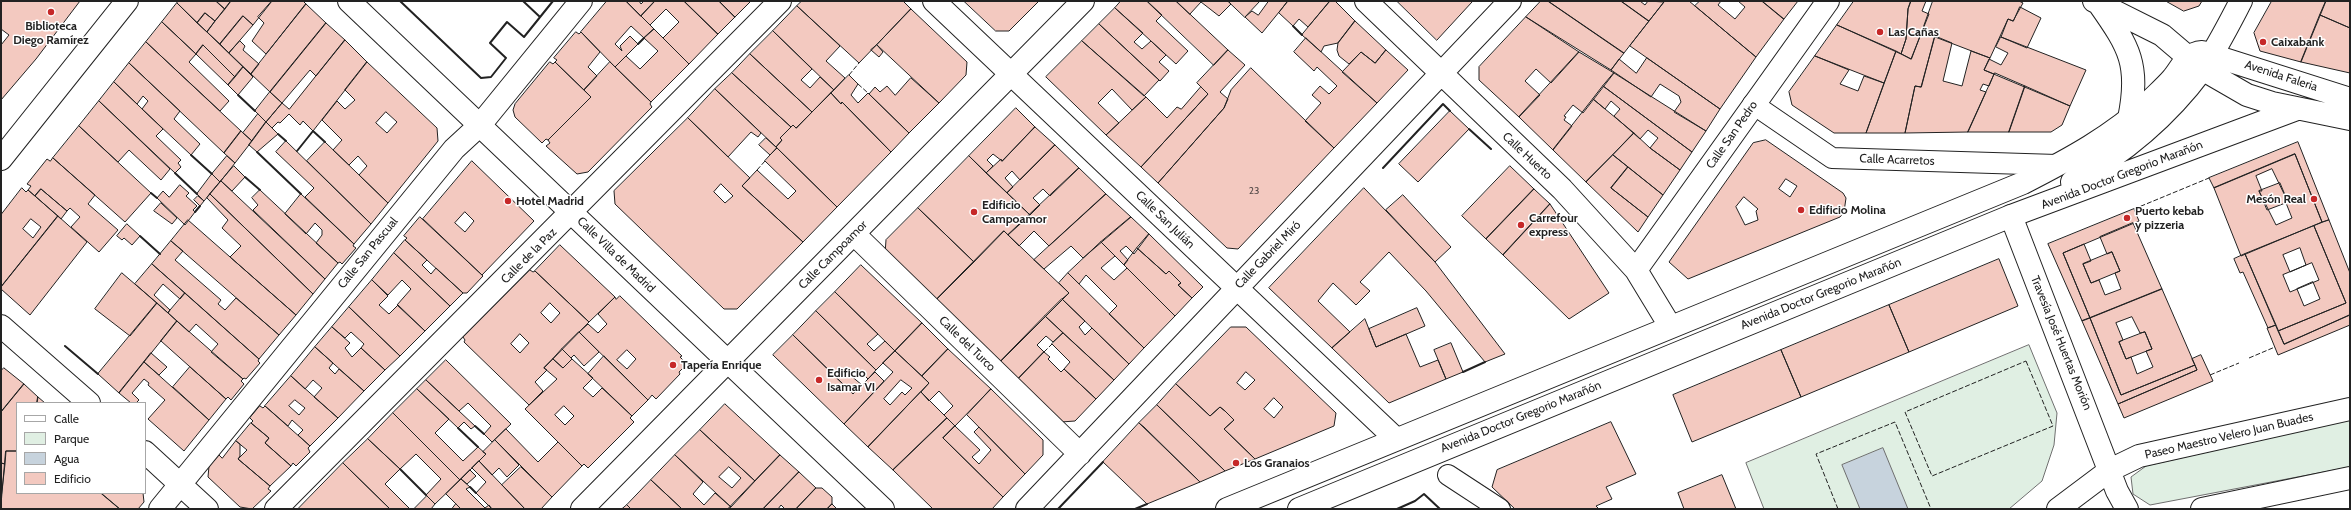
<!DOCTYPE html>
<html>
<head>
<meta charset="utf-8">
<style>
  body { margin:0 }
  #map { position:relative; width:2351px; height:510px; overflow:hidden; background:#fff; font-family:Cabin,sans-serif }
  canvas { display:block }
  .frame { position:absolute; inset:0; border:2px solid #222; pointer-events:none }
  .legend { position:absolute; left:16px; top:402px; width:130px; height:92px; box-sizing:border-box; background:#fff; border:1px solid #a7a7a7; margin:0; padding:5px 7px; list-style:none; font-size:12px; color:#222 }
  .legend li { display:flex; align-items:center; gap:8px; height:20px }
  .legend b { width:20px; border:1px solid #a7a7a7 }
</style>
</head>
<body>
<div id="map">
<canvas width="2351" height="510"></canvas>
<div class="frame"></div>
<ul class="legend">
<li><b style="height:5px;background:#fff"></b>Calle</li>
<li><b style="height:11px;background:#e0efe3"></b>Parque</li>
<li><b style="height:11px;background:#c7d3dd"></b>Agua</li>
<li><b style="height:11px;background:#f3c9c0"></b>Edificio</li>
</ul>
</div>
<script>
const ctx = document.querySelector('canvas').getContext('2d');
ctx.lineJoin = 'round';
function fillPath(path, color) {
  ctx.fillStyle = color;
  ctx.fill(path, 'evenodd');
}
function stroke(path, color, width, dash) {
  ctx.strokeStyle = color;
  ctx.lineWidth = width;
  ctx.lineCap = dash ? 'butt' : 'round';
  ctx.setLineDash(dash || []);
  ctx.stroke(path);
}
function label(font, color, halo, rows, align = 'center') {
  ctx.font = font + ' Cabin,sans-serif';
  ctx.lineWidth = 3;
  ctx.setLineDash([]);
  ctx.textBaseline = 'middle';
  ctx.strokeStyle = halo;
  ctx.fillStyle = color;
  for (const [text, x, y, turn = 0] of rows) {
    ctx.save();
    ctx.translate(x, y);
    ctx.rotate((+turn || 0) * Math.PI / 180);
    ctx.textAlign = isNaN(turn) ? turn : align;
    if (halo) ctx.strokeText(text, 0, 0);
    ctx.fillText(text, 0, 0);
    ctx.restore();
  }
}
const green = new Path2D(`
  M2029,345L2057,413L2054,445L2042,481L2009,509H1764L1746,463Z
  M2350,420V467L2150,505L2133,494L2131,477L2146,466Z`);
const water = new Path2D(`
  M1883,448L1908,509H1860L1842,465Z`);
const building = new Path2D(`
  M1,1H80L36,59L1,100V45L9,35L1,29Z
  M179,1H216L225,9L215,21L205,13L197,23L177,3Z
  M216,1H231L225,9Z
  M231,1H272L253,25L243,16L220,44L207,32Z
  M272,1H303L306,4L266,54L252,41L264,23L258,17Z
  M607,1H626L654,29L644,38L631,26L615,44L622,51L620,46L630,36L638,44L615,67L581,32Z
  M626,1H639L641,4L644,1H655L641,16Z
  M655,1H684L718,34L689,64L663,38L679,22L666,9L650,25L641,16Z
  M684,1H719L735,17L718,34Z
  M719,1H751L735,17Z
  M802,1H903L911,9L859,63L797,6Z
  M964,1H1039L1009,31H996Z
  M1121,1H1147L1162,15L1156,21L1188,51L1176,64L1115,8Z
  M1147,1H1176L1228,50L1214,65Z
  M1176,1H1228L1231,4L1219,16L1201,2L1190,14Z
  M1228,1H1260L1245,17Z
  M1269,1H1288L1262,33L1245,17L1252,11L1258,15Z
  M1288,1H1330L1308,27L1299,19L1293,26L1279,13Z
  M1330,1H1335L1355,21L1338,43L1324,46L1321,52L1302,35Z
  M1397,1H1471L1472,2L1437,40Z
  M1541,1H1548L1624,53L1611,70L1526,17Z
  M1548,1H1621L1649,21L1624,53Z
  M1621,1H1640L1645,5L1648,1L1664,2L1649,21Z
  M1665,1H1689L1756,57L1720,109L1630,46Z
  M1700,1H1721L1718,5L1735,19L1745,7L1738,1H1762L1784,19L1756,57L1695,6Z
  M1762,1H1798L1784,19Z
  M1854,1H1911L1908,9L1906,39L1901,54L1837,25Z
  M1911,1H1926L1922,11L1929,14L1911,59L1901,54L1906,39L1908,9Z
  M1933,1H2019L2023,3L2013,21L2008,19L1990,58L1922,32Z
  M2166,1H2202L2199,6L2184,11Z
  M2272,1H2326L2301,62L2260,51L2254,33Z
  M2326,1H2350V28L2320,15Z
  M177,3L243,67L235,77L203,45L196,54L162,22Z
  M306,4L326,23L270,92L251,74Z
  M797,6L840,46L826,61L845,78L834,90L773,31Z
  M2020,7L2041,18L2027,48L2001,37L2008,19L2013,21Z
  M1115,8L1143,33L1134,42L1142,49L1151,41L1166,55L1159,62L1169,71L1160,81L1099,24Z
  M911,9L967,62L966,75L939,103L877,45Z
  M205,13L215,21L207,32L197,23Z
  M2320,15L2350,28V73L2301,62Z
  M243,16L253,25L229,53L220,44Z
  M1526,17L1579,52L1551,83L1536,69L1525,81L1540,95L1519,117L1479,80V67Z
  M1355,21L1386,50L1375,63L1361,52L1349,64L1339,56L1337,50L1338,43Z
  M162,22L196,54L189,62L229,101L220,111L146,42Z
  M326,23L345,40L316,76L310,70L282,103L270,92Z
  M1099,24L1159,80L1144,96L1082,41Z
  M1837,25L1896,51L1884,83L1815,56Z
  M654,29L689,64L651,102L615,67L626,56L640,69L658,51L644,38Z
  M773,31L812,69L801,80L810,88L820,77L834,90L812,112L750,54Z
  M576,32L579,34L581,32L600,52L588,67L597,76L584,90L555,62L557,60L554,58Z
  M1922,32L1935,36L1921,87L1915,86L1905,133H1866L1896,51L1911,59Z
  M1935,36L1952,43L1943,81L1962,86L1971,51L1990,58L1984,70L1994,74L1989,86L1983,84L1980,90L1986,92L1968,132L1905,133L1915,86L1921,87Z
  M2001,37L2086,70L2070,106L1984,70L1989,59L2001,65L2008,53L1996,47Z
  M1306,38L1377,103L1334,148L1305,121L1321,103L1312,95L1320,86L1329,94L1337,86L1317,67L1314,71L1294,52Z
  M345,40L367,62L313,131L303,121L300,125L289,114L280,123L278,122L272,128L266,122L282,103L289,109Z
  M240,41L245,46L243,50L259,64L251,74L229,53Z
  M1082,41L1146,97L1132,110L1112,89L1098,103L1119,123L1106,135L1046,77Z
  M146,42L241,131L224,153L129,63Z
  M203,45L235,77L228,85L196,54Z
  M877,45L883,52L879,57L871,50Z
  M1228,50L1245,65L1220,92L1228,99L1224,108L1158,183L1141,167L1208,94L1197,83Z
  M1386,50L1408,70L1377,103L1342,72L1361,52L1375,63Z
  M1579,52L1614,73L1583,113L1573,105L1564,116L1566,117L1564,120L1572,126L1553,150L1519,117Z
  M750,54L812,112L796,128L793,125L791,127L732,73Z
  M1815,56L1849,70L1840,84L1858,91L1864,76L1884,83L1866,133H1834L1792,105L1789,92Z
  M1647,58L1720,109L1706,131L1674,112L1681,102L1679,96L1660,84L1651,97L1611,70L1619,59L1636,73Z
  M367,62L437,128L438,141L388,203L359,175L367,166L358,156L349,165L333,150L342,140L322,120L337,101L345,109L355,100L345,90ZM386,112L397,122L387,133L376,123Z
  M550,62L553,64L555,62L591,97L548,140L546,139L542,143L515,117L513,110L515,104Z
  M610,62L651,102L650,104L652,107L588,172L577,174L546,146L550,143L548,140L591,97L584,90Z
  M129,63L180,111L174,119L200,144L191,155L142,109L148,101L143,96L137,104L114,82Z
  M243,67L253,77L238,95L228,85Z
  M1251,68L1334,148L1238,249L1227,248L1158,183L1224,108L1231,90Z
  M732,73L791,127L780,138L782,140L776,147L715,89Z
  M1614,73L1706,131L1692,152L1603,86Z
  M1995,73L2025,86L2009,132H1968Z
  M849,75L858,84L851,95L858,103L868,93L909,133L891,152L842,102L841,104L831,93Z
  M911,78L939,103L909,133L869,94L875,87L880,92L887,86L895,95Z
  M114,82L163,129L156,136L181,160L178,163L181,167L175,173L99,101Z
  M1603,86L1692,152L1680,170L1650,148L1658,138L1648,130L1640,139L1614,116L1620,109L1611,101L1605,109L1593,99Z
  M2025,86L2070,106L2062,125L2051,132H2009Z
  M1201,87L1208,94L1141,167L1106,135L1146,97L1167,118L1177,107L1181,109Z
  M715,89L761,133L758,137L751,132L728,157L688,118Z
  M270,92L282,103L266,122L255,111Z
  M831,93L841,104L842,102L891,152L837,207L776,147L782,140L780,138L793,125L796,128Z
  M1593,99L1634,133L1586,182L1553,150Z
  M99,101L170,169L161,180L129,150L118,162L79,126Z
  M1016,108L1035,127L1002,161L993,154L987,160L993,166L986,173L969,156Z
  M1450,111L1469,129L1418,182L1399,164Z
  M258,114L266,122L252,141L243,133Z
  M688,118L750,178L742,186L803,242L737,309H724L615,204L614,191ZM721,184L733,196L725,203L714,192Z
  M266,122L278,134L257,152L249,145Z
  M79,126L151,193L125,222L53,158Z
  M1035,127L1055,145L1020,180L1012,171L1005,178L1013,187L1007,193L986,173L1001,159L1002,161Z
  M241,131L252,141L235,163L224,153Z
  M1634,133L1650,148L1680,170L1663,195L1613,155Z
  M766,138L777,148L770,155L759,145Z
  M1766,140L1843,193L1846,198L1844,212L1840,217L1688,279L1669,262L1753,143ZM1786,179L1797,186L1790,197L1779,189ZM1744,197L1758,209L1756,211L1758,220L1745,225L1736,207Z
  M286,141L371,224L354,244L305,197L314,188L276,152Z
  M325,142L388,203L371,224L307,161Z
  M2298,142L2329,220L2322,222L2295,154L2214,188L2209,178Z
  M1055,145L1079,168L1050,196L1043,189L1033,198L1040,205L1030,215L1007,193Z
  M777,148L837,207L803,242L742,186L757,170L788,199L796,191L765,161Z
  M2295,154L2322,222L2241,256L2214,188ZM2272,169L2288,202L2286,203L2292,218L2276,225L2259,191H2262L2256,176Z
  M1613,155L1628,167L1611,188L1648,217L1638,232L1586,182Z
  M227,156L235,163L220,182L212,174Z
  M969,156L1030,215L1008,235L1004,231L974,262L918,208Z
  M53,158L95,195L88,204L118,230L99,252L71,227L80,217L70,208L67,211L41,189L35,196L28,190L31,186L27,184L47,159L50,161Z
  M472,161L534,221L482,275L423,219ZM465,212L474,221L465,232L455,223Z
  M234,166L245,177L232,191L221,181Z
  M1510,166L1534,189L1486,239L1462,216Z
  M1628,167L1663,195L1648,217L1611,188Z
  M1079,168L1106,194L1049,246L1034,231L1019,246L1008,235Z
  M212,174L220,182L204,201L197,194Z
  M221,181L325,279L313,294L210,194Z
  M2280,183L2288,202L2267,210L2259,191Z
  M180,185L189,193L186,196L197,206L193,210L195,212L185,225L157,198L163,191L169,197Z
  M22,188L26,192L28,190L58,216L1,287V215ZM31,219L41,227L33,238L23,229Z
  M1364,188L1435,262L1505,354L1485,362L1426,291L1389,252L1360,282L1370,291L1356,305L1333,283L1318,301L1350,332L1332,348L1269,288Z
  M41,189L67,211L61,219L35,196Z
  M1534,189L1550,204L1503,255L1486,239Z
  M260,190L338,263L325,279L253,210L258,205L252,198Z
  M210,194L313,294L296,315L230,257L241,246L222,228L228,220L207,198Z
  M301,194L354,244L353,246L356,248L342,264L340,262L338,263L316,243L322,235V230L315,223L306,234L285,214Z
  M1106,194L1131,217L1083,258L1071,246L1044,269L1034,260Z
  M1403,195L1451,247L1435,262L1386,210Z
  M198,196L204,201L200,206L194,200Z
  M161,203L177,218L172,224L154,211Z
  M1550,204L1609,293L1569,319L1503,255Z
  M918,208L974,262L935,301L885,254L886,240Z
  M2134,209L2139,221L2063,253L2090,318L2082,321L2048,244Z
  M58,216L87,242L30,315L1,289V287Z
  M420,217L483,276L467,293H463L405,240L407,238L404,236Z
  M1131,217L1149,234L1134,254L1126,246L1120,251L1128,260L1124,265L1101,242Z
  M188,220L296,315L279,335L171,241Z
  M2329,220L2350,273V315L2284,344L2278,331L2346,303L2314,226Z
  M2133,223L2162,289L2090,318L2063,253L2084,244L2091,261L2083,264L2091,283L2099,280L2105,295L2121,289L2115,273L2120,271L2112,252L2107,254L2100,237Z
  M127,224L140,236L132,245L124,238L122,240L117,236Z
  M2314,226L2346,303L2278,331L2245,254ZM2300,248L2306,265L2290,272L2283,255ZM2313,282L2320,299L2304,306L2297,289Z
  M1004,231L1069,293L999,363L935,301Z
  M1149,234L1203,287L1192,298L1178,285L1181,283L1169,271L1166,274L1137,248Z
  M405,240L427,260L422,265L431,274L436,268L463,293L450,306L394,253Z
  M171,241L183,251L175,260L221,300L218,304L225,310L236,298L279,335L259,359L152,264Z
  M1101,242L1115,256L1101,268L1114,280L1127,268L1175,316L1144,348L1109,314L1117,306L1086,275L1079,284L1068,273Z
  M560,245L615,297L589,322L535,271Z
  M1137,248L1166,274L1169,271L1181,283L1178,285L1192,298L1175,316L1124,265Z
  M2112,252L2120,271L2091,283L2083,264Z
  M394,253L450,306L425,331L397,305L411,289L402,280L388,295L372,280Z
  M2245,254L2276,325L2268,328L2243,272L2240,273L2234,259Z
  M1999,259L2018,306L1909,352L1889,305Z
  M2312,263L2319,280L2290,292L2283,275Z
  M152,264L185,293L180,299L163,284L154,295L170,310L168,313L135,284Z
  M861,265L922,323L895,351L835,292Z
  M530,270L533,272L535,271L589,322L544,368L547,370L535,382L543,391L529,405L464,342L465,340L463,337ZM550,303L560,313L551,323L541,313ZM520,334L529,343L520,353L511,344Z
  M122,273L157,303L130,336L95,309Z
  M1068,273L1144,348L1129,364L1062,299L1069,293L1059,283Z
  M372,280L388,296L379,305L389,314L398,305L425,331L400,356L349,307Z
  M2162,289L2195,365L2121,395L2090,318ZM2132,317L2140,333L2145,332L2152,349L2146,351L2153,367L2137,374L2131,357L2126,359L2119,342L2123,340L2116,323Z
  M835,292L878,334L867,344L874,351L885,341L895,351L876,370L816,311Z
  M185,293L259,359L258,361L260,363L246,379L244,378L243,379L211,352L218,344L196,324L189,332L168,313Z
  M620,296L682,356L680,357L683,360V368L679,372L680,374L656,399L652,395L648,400L579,332L588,324L598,333L607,324L598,314L615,297L616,299ZM627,350L636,359L627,369L617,360Z
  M1062,299L1085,321L1079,327L1085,335L1092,328L1129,364L1114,380L1045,316Z
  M157,303L177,321L119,393L98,374Z
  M1889,305L1909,352L1801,397L1781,350Z
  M349,307L400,356L385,370L361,348L364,344L351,332L345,338L332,327Z
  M1417,308L1425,326L1376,347L1369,329Z
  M816,311L876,370L868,379L858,369L850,375L862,385L853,394L793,335Z
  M2350,315V325L2278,355L2267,328L2276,325L2284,344Z
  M1045,316L1063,333L1053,342L1046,336L1037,345L1044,352L1017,380L999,363Z
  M2090,318L2121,395L2195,365L2197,370L2118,404L2082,321Z
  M1365,319L1376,347L1406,334L1420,367L1438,360L1446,379L1389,403L1332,348Z
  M177,321L243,379L241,381L244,384L231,400L228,397L226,399L161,341Z
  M922,323L948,349L922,376L895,351Z
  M332,327L350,343L345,348L352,357L361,348L385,370L364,391L315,347Z
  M1231,327H1246L1336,413L1334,426L1255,459L1224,429L1234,420L1225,411L1220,407L1210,416L1176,384ZM1246,372L1255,380L1245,390L1237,383ZM1274,398L1283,407L1274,418L1264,409Z
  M579,332L599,352L584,366L574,355L571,358L562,349Z
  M2145,332L2152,349L2126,359L2119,342Z
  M1063,333L1114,380L1096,399L1064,369L1070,362L1052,344Z
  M793,335L853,394L875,372L884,381L844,424L773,355Z
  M1451,343L1463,372L1446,379L1434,350Z
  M315,347L333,363L329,368L335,374L339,369L364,391L338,418L314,397L322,388L313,380L305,389L291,376Z
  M562,349L572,359L563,368L553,359Z
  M948,349L991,389L955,426L944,415L953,406L939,391L929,401L921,392L929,383L922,376Z
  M1781,350L1801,397L1692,442L1673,395Z
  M895,351L929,383L868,447L844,424L893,372L883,363ZM901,380L912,388L905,395L902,392L890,405L884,399Z
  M1044,352L1050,357L1048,359L1061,372L1064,369L1096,399L1075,421L1061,422L1017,380Z
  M151,353L167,367L159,375L144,362Z
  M2201,355L2213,381L2124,418L2118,404L2197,370L2192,359Z
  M604,356L648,400L632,416L588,374Z
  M553,359L563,368L572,359L593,378L583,388L593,397L602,388L632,416L630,418L634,422L588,468L584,464L582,466L525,409L557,379L544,368ZM564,406L574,416L565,425L555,415Z
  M446,360L511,424L492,442L484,434L491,426L468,403L459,411L426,380Z
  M144,362L209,420L184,451L148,419L165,400L148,385L149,383L144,379L132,393L139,400L136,403H131L119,393Z
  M190,367L226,399L209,420L173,387Z
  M4,368L24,384L1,412V371Z
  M291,376L338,418L310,446L298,435L303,430L292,420L288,426L265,406ZM295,400L305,408L299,415L289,406Z
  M426,380L459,411L475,426L471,429L464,422L458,428L417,389Z
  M24,384L38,397L37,403H17V451H6L5,464L1,463V412Z
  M1176,384L1210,416L1220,407L1225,411L1234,420L1224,429L1255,459L1225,471L1157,405Z
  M417,389L449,419L435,433L463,461L478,447L486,454L460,480L393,413Z
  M991,389L1043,440V455L1025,474L967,415Z
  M921,392L947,418L893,470L868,447Z
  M38,397L45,403H37Z
  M725,404L780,455L755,481L700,430Z
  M1157,405L1187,434L1225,471L1200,482L1139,423Z
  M260,406L263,408L265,406L310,446L308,448L310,452L296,466L293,463L291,466L265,443L269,438L251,423L253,421L250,418Z
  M393,413L460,480L435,504L426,495L441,479L416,454L400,469L368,439Z
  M947,418L955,426L943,438L1003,497L992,509H933L893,470Z
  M1611,422L1636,474L1606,487L1612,499L1596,506L1599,509H1515L1492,487L1497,470Z
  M251,423L269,438L265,443L291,466L270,486L238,459L247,450L236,441Z
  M1139,423L1144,427L1200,482L1147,504L1123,481L1103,462Z
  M955,426L980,450L972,457L979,464L991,450L974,432L979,427L1025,474L1003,497L943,438Z
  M506,429L538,462L558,442L582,466L552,497L495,440Z
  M700,430L755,481L731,507L675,455ZM729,467L741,478L732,488L719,477Z
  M368,439L400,469L385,484L410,509H390L343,463Z
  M495,440L519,465L507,477L499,468L492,475L479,461L486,454L483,452Z
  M236,441L240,444V456L238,459L270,486L268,489L271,491L252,509L240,507L208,477L209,466L219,455L222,458Z
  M6,451H17V493H101L120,509H1Z
  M675,455L703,482L693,494L704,505L715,493L731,507L728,509H682L651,480Z
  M780,455L799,472L763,509H728Z
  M479,461L525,509H492L476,493L486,482L472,468Z
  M1,463L5,464L1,499Z
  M343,463L349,469L390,509H298Z
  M521,467L552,497L541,509H525L502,485Z
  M470,470L476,476L467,484L461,479Z
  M799,472L816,488L796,509H785L781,505L778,509H763Z
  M1722,475L1736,509H1684L1678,493Z
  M461,479L470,487L466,489L485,508L489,505L492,509H461L446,494Z
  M651,480L680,507L682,509H631L627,505Z
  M816,488H822L832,497V504L827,509H796Z
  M101,493H143L144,502L138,509H120Z
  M427,496L435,504L431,509H414Z
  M456,504L461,509H452Z
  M832,504L837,509H827Z
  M627,505L631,509H622Z`);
const pedestrian = new Path2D(`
  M1753,104L1832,158L2057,165
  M1448,475L1500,509`);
const minor = new Path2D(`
  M934,1L1396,439
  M1366,1L1562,189L1636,270L1670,326
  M1,159L127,1
  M2011,216L2117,491L2127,509
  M854,234L1080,454
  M1636,270L1828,1
  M1,326L89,403
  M145,452L207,509
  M160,509L454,149L480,125L581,1
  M276,509L780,1
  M582,509L728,361
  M1027,509L1510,1
  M2058,509L2110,470L2139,456L2350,409
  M2202,509L2350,478`);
const tertiary = new Path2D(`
  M349,1L883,509
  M2094,1L2162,35L2202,69L2247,95L2272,103L2350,119
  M2099,4C2130,48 2140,65 2129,119
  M2072,182C2123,154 2167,117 2202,70C2217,48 2229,24 2241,1
  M728,361L1083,1
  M1227,509L2023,183C2068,160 2113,136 2150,101C2157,94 2165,87 2172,79C2181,69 2186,53 2202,52L2350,99
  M1299,509L2011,216L2297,109`);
const fence = new Path2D(`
  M849,75L859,63
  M858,84L868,93
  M757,170L765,161
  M2134,209L2209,178
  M1044,352L1052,344
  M2249,358L2275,347
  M2026,361L2053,426L1932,476L1905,412Z
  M2210,375L2239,363
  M1838,509L1816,454L1895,422L1931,509`);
const wall = new Path2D(`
  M400,1L481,78L491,77L506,58L490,43L507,22L524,37L553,1
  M523,1L540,17
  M1293,26L1302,35
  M638,44L644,38
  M238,95L255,111
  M1469,129L1491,149
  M278,134L286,141
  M297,151L313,131L325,142
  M257,152L301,194
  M191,155L212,174
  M1383,168L1443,104L1450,111
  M175,173L197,194
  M245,177L260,190
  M151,193L157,198
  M195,212L200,206
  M140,236L160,254
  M65,346L98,374
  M1463,372L1485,362
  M475,426L484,434
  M458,428L478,447
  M400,469L426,495
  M470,487L476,493
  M1058,509L1103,462
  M1135,509L1147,504
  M1397,509L1415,501L1424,494L1440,509`);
const markers = [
  [51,12,4,"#c62828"],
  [1880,32,4,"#c62828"],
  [2263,42,4,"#c62828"],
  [2314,199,4,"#c62828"],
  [508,201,4,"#c62828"],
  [1801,210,4,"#c62828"],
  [974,212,4,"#c62828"],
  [2127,218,4,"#c62828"],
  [1521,225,4,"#c62828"],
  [673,365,4,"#c62828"],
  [819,380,4,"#c62828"],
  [1236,463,4,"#c62828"]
];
const numberNames = [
  ["23",1254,191]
];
const poiNames = [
  ["Biblioteca",51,26,"center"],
  ["Diego Ramírez",51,40,"center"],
  ["Las Cañas",1888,32],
  ["Caixabank",2271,42],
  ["Mesón Real",2306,199,"right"],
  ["Hotel Madrid",516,201],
  ["Edificio",982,205],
  ["Campoamor",982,219],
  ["Edificio Molina",1809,210],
  ["Puerto kebab",2135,211],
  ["y pizzeria",2135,225],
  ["Carrefour",1529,218],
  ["express",1529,232],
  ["Tapería Enrique",681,365],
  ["Edificio",827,373],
  ["Isamar VI",827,387],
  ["Los Granaios",1244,463]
];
const streetNames = [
  ["Avenida Faleria",2281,76,18],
  ["Calle San Pedro",1732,135,-55],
  ["Calle Huerto",1527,156,43],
  ["Calle Acarretos",1897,160,2],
  ["Avenida Doctor Gregorio Marañón",2122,175,-21],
  ["Calle San Julián",1165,220,44],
  ["Calle San Pascual",368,253,-51],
  ["Calle Villa de Madrid",616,255,44],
  ["Calle Campoamor",833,255,-45],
  ["Calle Gabriel Miró",1268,255,-46],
  ["Calle de la Paz",529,256,-45],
  ["Avenida Doctor Gregorio Marañón",1821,294,-22],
  ["Travesía José Huertas Morión",2061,343,68],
  ["Calle del Turco",967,344,44],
  ["Avenida Doctor Gregorio Marañón",1521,417,-22],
  ["Paseo Maestro Velero Juan Buades",2229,436,-13]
];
fillPath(green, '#e0efe3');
stroke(green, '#6f6f6f', 1);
fillPath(water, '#c7d3dd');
stroke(water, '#6f6f6f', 1);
fillPath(building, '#f3c9c0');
stroke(building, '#222', 1);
stroke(pedestrian, '#222', 22);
stroke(minor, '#222', 24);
stroke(tertiary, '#222', 24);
stroke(pedestrian, '#fff', 20);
stroke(minor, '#fff', 22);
stroke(tertiary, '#fff', 22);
stroke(fence, '#222', 1, [5, 2]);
stroke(wall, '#222', 2);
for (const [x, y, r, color] of markers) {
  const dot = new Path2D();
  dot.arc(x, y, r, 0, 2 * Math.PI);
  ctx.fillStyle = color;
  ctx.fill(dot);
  stroke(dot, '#fff', 1.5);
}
label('10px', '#564c4a', null, numberNames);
label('bold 12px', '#222', '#fff', poiNames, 'left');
label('12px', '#222', '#fff', streetNames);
</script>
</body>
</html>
